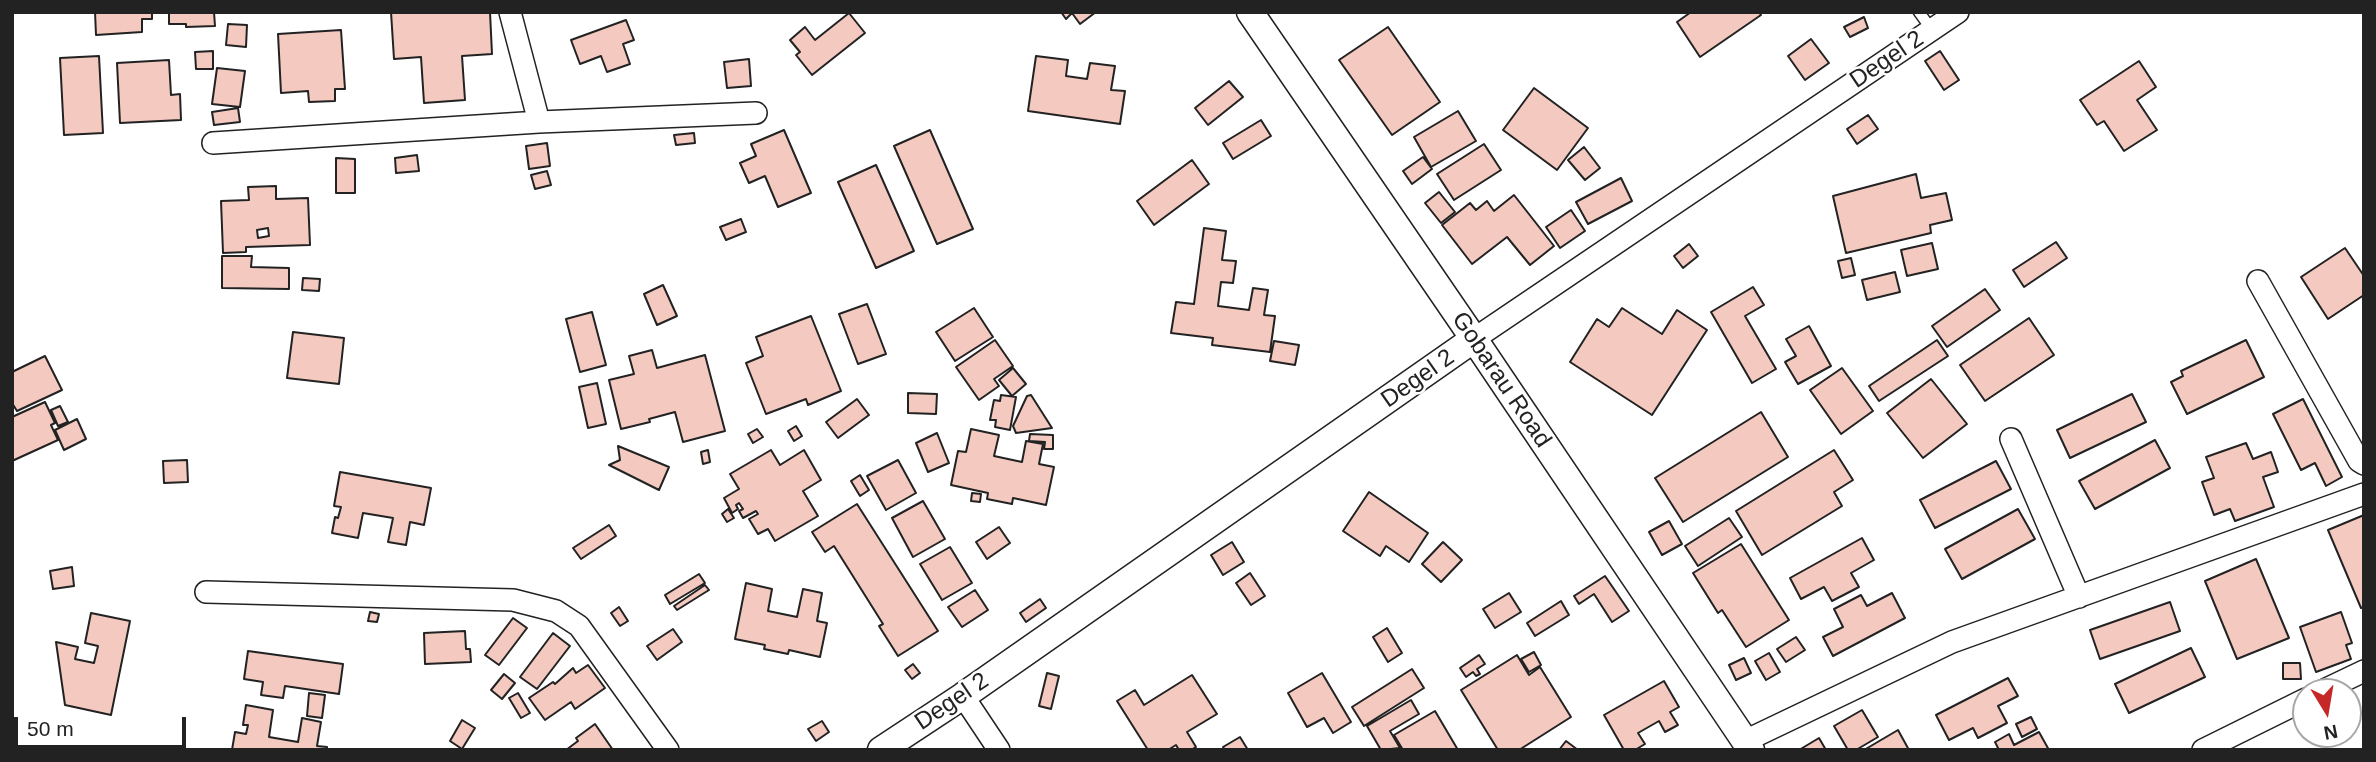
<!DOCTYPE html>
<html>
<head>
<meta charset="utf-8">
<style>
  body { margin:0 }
  #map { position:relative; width:2376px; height:762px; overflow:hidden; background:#fff; font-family:Helvetica,sans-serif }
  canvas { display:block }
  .frame { position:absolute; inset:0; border:14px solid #222; pointer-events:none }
  .north { position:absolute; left:2292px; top:678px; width:70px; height:70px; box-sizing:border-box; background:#fff; border:2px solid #a7a7a7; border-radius:50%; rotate:169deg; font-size:19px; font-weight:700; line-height:28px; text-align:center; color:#222 }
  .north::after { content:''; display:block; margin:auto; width:24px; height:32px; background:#c62828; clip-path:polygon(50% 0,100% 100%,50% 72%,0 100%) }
  .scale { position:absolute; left:14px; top:717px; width:172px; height:32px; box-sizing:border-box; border:4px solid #222; border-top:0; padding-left:9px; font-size:21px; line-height:24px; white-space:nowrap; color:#222; -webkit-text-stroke:5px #fff; paint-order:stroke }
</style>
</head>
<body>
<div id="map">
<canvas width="2376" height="762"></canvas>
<div class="frame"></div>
<div class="north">N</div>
<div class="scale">50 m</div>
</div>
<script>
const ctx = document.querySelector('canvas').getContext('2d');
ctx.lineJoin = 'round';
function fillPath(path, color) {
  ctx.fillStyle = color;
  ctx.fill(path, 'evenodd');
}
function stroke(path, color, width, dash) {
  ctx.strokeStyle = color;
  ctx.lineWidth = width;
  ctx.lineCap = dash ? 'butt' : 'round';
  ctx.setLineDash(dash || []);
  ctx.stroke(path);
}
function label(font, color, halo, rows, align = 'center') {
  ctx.font = font + ' Helvetica,sans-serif';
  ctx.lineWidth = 5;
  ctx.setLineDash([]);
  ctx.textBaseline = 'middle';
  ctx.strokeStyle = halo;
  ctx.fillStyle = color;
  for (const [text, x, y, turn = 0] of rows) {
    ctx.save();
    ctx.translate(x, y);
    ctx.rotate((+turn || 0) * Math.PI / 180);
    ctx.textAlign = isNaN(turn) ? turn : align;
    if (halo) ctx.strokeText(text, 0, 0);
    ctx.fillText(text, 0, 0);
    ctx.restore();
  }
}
const building = new Path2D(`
  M95,12H152V19H142V32L96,35Z
  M169,12H214L215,26L186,27V24H169Z
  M391,12H490L492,54L462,56L465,100L424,103L421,57L394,59Z
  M1061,12H1096L1080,24L1072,13L1066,19Z
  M1691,12H1759L1761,15L1700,57L1677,22Z
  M849,13L865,33L812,75L796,55L800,52L790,40L805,27L815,40Z
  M1864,17L1868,28L1850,37L1844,27Z
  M626,20L634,40L623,44L630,64L607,72L601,56L580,64L571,40Z
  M228,24L247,25L246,47L226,45Z
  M1388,27L1440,102L1392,135L1339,60Z
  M341,30L345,89H335V101L309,102L308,91L281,93L278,34Z
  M1811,39L1829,63L1805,80L1788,56Z
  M213,51V69H196L195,52Z
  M1940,51L1959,80L1944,90L1925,61Z
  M99,56L103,133L64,135L60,58Z
  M1036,56L1068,60L1066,76L1087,79L1090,63L1115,66L1111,90L1125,91L1120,124L1028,111Z
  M749,59L751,86L727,88L724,62Z
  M169,60L171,95L180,94L181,120L120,123L117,63Z
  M2139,61L2156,87L2137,100L2157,130L2124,151L2104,121L2097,125L2080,100Z
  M217,68L245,71L240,107L212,104Z
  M1229,81L1243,97L1208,125L1195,108Z
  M1534,88L1588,128L1557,170L1503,130Z
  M238,108L240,122L214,125L212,112Z
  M1458,111L1476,141L1431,167L1414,137Z
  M1868,115L1878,129L1857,144L1847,129Z
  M1261,120L1271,136L1233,159L1223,143Z
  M784,130L811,193L778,207L765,176L749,183L740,163L756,156L751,144Z
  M930,130L973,229L937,244L894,146Z
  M694,133L695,143L676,145L674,135Z
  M547,143L550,166L529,169L526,146Z
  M1484,144L1501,170L1454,200L1437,174Z
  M1584,147L1600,168L1585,180L1568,160Z
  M417,155L419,171L396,173L395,158Z
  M1423,157L1432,169L1412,184L1403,171Z
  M336,158L355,159V193H336Z
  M1192,160L1209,184L1154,225L1137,201Z
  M876,165L914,251L876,268L838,182Z
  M547,171L551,185L535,189L531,175Z
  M1916,174L1921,198L1946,193L1952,220L1930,225L1931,233L1846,253L1833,196Z
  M1621,178L1632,201L1588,224L1576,202Z
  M276,186V199L308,198L310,245L246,247V252L223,253L221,201L249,200L248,187Z
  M1439,192L1455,212L1441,223L1425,203Z
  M1514,195L1554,246L1530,265L1507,237L1472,264L1442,225L1470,203L1476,210L1487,201L1494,211Z
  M1571,210L1585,231L1560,248L1546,227Z
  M741,219L746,232L726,240L720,227Z
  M268,228L269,236L258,238L257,230Z
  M1204,228L1226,231L1222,260L1236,261L1233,283L1221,282L1218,306L1249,310L1253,288L1268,290L1264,315L1275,316L1270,352L1212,345L1213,338L1171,333L1176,302L1194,304Z
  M2056,242L2067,258L2024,287L2013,270Z
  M1932,243L1938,269L1907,276L1901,250Z
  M1689,244L1698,256L1683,268L1674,256Z
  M2345,248L2364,276V295L2328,319L2301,277Z
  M222,256H252L251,267L289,268V289L222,288Z
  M1851,258L1855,275L1842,278L1838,261Z
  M1895,272L1900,292L1867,300L1862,280Z
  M303,278L320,279L319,291L302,290Z
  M663,285L677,316L657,325L644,294Z
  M1753,287L1764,305L1745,316L1776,369L1752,383L1711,312Z
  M1985,289L2000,310L1947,347L1932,326Z
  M867,304L886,354L858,364L839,314Z
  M974,308L993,337L955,361L936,332Z
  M1622,308L1662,334L1677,310L1707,330L1652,415L1570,362L1597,319L1609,327Z
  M592,312L606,365L580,372L566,319Z
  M811,316L841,391L808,405L806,399L766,414L746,363L763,356L756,337Z
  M2029,318L2054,355L1985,401L1960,365Z
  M1809,326L1831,366L1798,384L1785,362L1796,356L1786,339Z
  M293,332L344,338L339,384L287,378Z
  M995,340L1013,366L994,379L999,386L979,400L956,367Z
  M1937,340L1948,356L1879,401L1869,386Z
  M2246,340L2264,377L2187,414L2171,382L2183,376L2181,371Z
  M1274,341L1299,345L1295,365L1270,361Z
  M652,350L657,368L705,355L725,431L683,442L675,412L649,419L650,422L621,429L609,380L634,374L629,356Z
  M45,356L62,390L17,411L12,403V372Z
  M1013,368L1026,384L1012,396L999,380Z
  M1842,368L1873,411L1841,434L1810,390Z
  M1931,379L1967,424L1923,458L1887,413Z
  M597,383L606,424L588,428L579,387Z
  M908,393L937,394L936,414L908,413Z
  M2132,394L2146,422L2070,458L2057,430Z
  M1001,395L1016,397L1010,430L995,427L996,420H990L994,400L1000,401Z
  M1031,395L1052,428L1016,433L1013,426L1027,396Z
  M857,399L869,415L838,438L826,422Z
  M2303,399L2342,477L2326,486L2315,463L2301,470L2273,414Z
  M45,402L55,423L51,425L58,440L12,461V417Z
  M60,406L68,422L58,426L51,410Z
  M1761,412L1788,457L1683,522L1655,478Z
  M77,419L86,439L64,450L55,430Z
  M796,426L802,436L794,441L788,431Z
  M757,429L763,437L753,443L748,434Z
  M971,429L999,435L994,456L1022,462L1026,441L1043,444L1039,464L1054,467L1046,505L1013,498L1012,504L987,499L988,493L951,485L958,451L966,452Z
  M937,433L949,463L928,472L916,443Z
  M1030,434L1053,435V449H1044L1045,442L1029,441Z
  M2155,440L2170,468L2095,509L2079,481Z
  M2246,443L2253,459L2271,452L2278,472L2263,477L2274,507L2235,521L2230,509L2214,515L2202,482L2214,478L2206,457Z
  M618,446L669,467L659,490L609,465L620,460Z
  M708,450L710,462L703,464L701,452Z
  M771,450L780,465L804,450L821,480L803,491L818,516L775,541L768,529L758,534L749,519L758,514L756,511L743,518L739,511L743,509L739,503L736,505L738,509L732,513L724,498L739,489L730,474Z
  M1834,450L1853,480L1834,492L1842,506L1762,555L1736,511Z
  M187,460L188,482L164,483L163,461Z
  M898,460L916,493L886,510L867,476Z
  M1996,461L2011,489L1935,528L1920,500Z
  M340,472L431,488L424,525L410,522L406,545L388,542L393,518L363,513L358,538L332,533L335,517L338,518L341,507L334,506Z
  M860,475L869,490L860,496L851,481Z
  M1369,492L1428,533L1409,562L1386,546L1380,556L1343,531Z
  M972,493L981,494L980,502L971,501Z
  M923,501L945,539L913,557L892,518Z
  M857,504L938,631L898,656L879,626L883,624L834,546L825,552L812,532Z
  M728,509L734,518L727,522L722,514Z
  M2018,509L2035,539L1962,579L1945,549Z
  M2364,515V607L2361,608L2328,530Z
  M1729,518L1742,537L1698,566L1685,546Z
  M1669,521L1682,544L1662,555L1649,532Z
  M609,525L616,536L581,559L573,548Z
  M999,527L1010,543L987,559L976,542Z
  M1862,538L1874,560L1851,573L1859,587L1832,601L1824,587L1801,599L1790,578Z
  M1232,542L1244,562L1223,575L1211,555Z
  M1443,542L1462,560L1441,582L1422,564Z
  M1741,544L1789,620L1746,647L1722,610L1718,613L1693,573Z
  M950,547L972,583L942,600L920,564Z
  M2256,559L2289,638L2237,659L2205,581Z
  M72,567L74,586L53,589L50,571Z
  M1250,573L1265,596L1251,605L1236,583Z
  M699,574L705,583L670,604L665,595Z
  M1605,576L1629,611L1612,622L1594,594L1579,604L1574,596Z
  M746,583L772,589L768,611L797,617L803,589L822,593L817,621L827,623L820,657L789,650L788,654L764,649L765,645L735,639Z
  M705,585L709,590L677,610L674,606Z
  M975,590L988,610L962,627L948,607Z
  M1509,593L1521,612L1495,628L1483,609Z
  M1892,593L1905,618L1833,656L1823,637L1843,627L1834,609L1861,595L1867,606Z
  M1040,599L1046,608L1026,622L1020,613Z
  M1561,601L1569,615L1535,636L1527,623Z
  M2170,602L2180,631L2100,659L2090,630Z
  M619,607L628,621L620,626L611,613Z
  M370,612L379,614L377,622L368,621Z
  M2341,612L2352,643L2346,645L2351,659L2316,672L2300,627Z
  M91,613L130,621L111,715L65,705L56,642L78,647L75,659L94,663L98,646L85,643Z
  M513,618L527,628L499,665L485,655Z
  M1387,628L1402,653L1388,662L1373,637Z
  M673,629L682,642L657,660L647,646Z
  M465,631L466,649H470L471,662L425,664L424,633Z
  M553,633L570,646L537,689L520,677Z
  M1796,637L1805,650L1786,662L1777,649Z
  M2191,648L2205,677L2129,713L2115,684Z
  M248,651L343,664L339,694L285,686L283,698L261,695L263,682L244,679Z
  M1534,652L1541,665L1529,672L1521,659Z
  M1769,653L1780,672L1766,680L1755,661Z
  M1479,655L1485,664L1477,669L1480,674L1476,676L1473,672L1466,677L1460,668Z
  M1517,655L1529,675L1540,667L1571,717L1519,750H1498L1461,690Z
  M1744,658L1751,673L1736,680L1729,665Z
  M2283,663H2300L2301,679H2283Z
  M913,664L920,673L912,679L905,670Z
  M588,665L605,688L575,709L571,702L545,720L529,698L553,682L555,684L573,668L576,673Z
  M1412,669L1424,688L1364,726L1352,707Z
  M1047,673L1059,676L1051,709L1039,706Z
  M1322,673L1351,722L1333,733L1324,718L1307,727L1288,693Z
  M504,674L515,683L502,699L491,690Z
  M1192,675L1217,714L1187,732L1196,747L1191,750H1179L1176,745L1168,750H1148L1117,701L1135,690L1144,705Z
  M2008,678L2018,696L1998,706L2007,723L1978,738L1973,728L1949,740L1936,715Z
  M1664,681L1679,707L1670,712L1678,725L1665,732L1659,721L1638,733L1645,744L1635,750H1624L1604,715Z
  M309,693L325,695L322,718L307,716Z
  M518,693L530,713L521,718L509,698Z
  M1411,700L1419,714L1390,731L1400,748L1381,750L1367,726Z
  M246,705L273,710L269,737L298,742L302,718L321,722L317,746L327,747V750H232L235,732L246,734L248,725H243Z
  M1862,710L1878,737L1856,750H1848L1834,726Z
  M1435,711L1458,750H1403L1394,735Z
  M2031,717L2037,729L2022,737L2016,724Z
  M462,720L475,728L462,749L450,741Z
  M822,721L829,732L816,741L808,729Z
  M595,724L613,750H566L578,741L576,738Z
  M1898,730L1909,750H1864Z
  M2039,732L2049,750H1999L1995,742L2009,734L2014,745Z
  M1240,737L1248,750H1225L1223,747Z
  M1819,738L1826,750H1799Z
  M1566,741L1578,750H1559Z`);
const service = new Path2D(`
  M1919,12L1932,30`);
const minor = new Path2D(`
  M510,12L539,122
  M213,143L539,122L756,113
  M2258,281L2359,461L2364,464
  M1474,339L1958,12
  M2011,439L2079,597
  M206,592L513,600L556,611L579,626L668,750
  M2320,692L2364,671
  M963,696L999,750
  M1745,741L1952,642L2364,494
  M2203,750L2306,699`);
const tertiary = new Path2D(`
  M1250,12L1474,339L1751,750
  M881,750L963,696L1474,339`);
const streetNames = [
  ["Degel 2",1887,60,-34],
  ["Degel 2",1418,379,-35],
  ["Gobarau Road",1501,380,56],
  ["Degel 2",952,702,-34]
];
fillPath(building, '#f3c9c0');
stroke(building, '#222', 2);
stroke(service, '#222', 13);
stroke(minor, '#222', 24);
stroke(tertiary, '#222', 29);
stroke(service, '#fff', 10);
stroke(minor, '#fff', 21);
stroke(tertiary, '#fff', 26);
label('24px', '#222', '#fff', streetNames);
</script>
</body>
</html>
